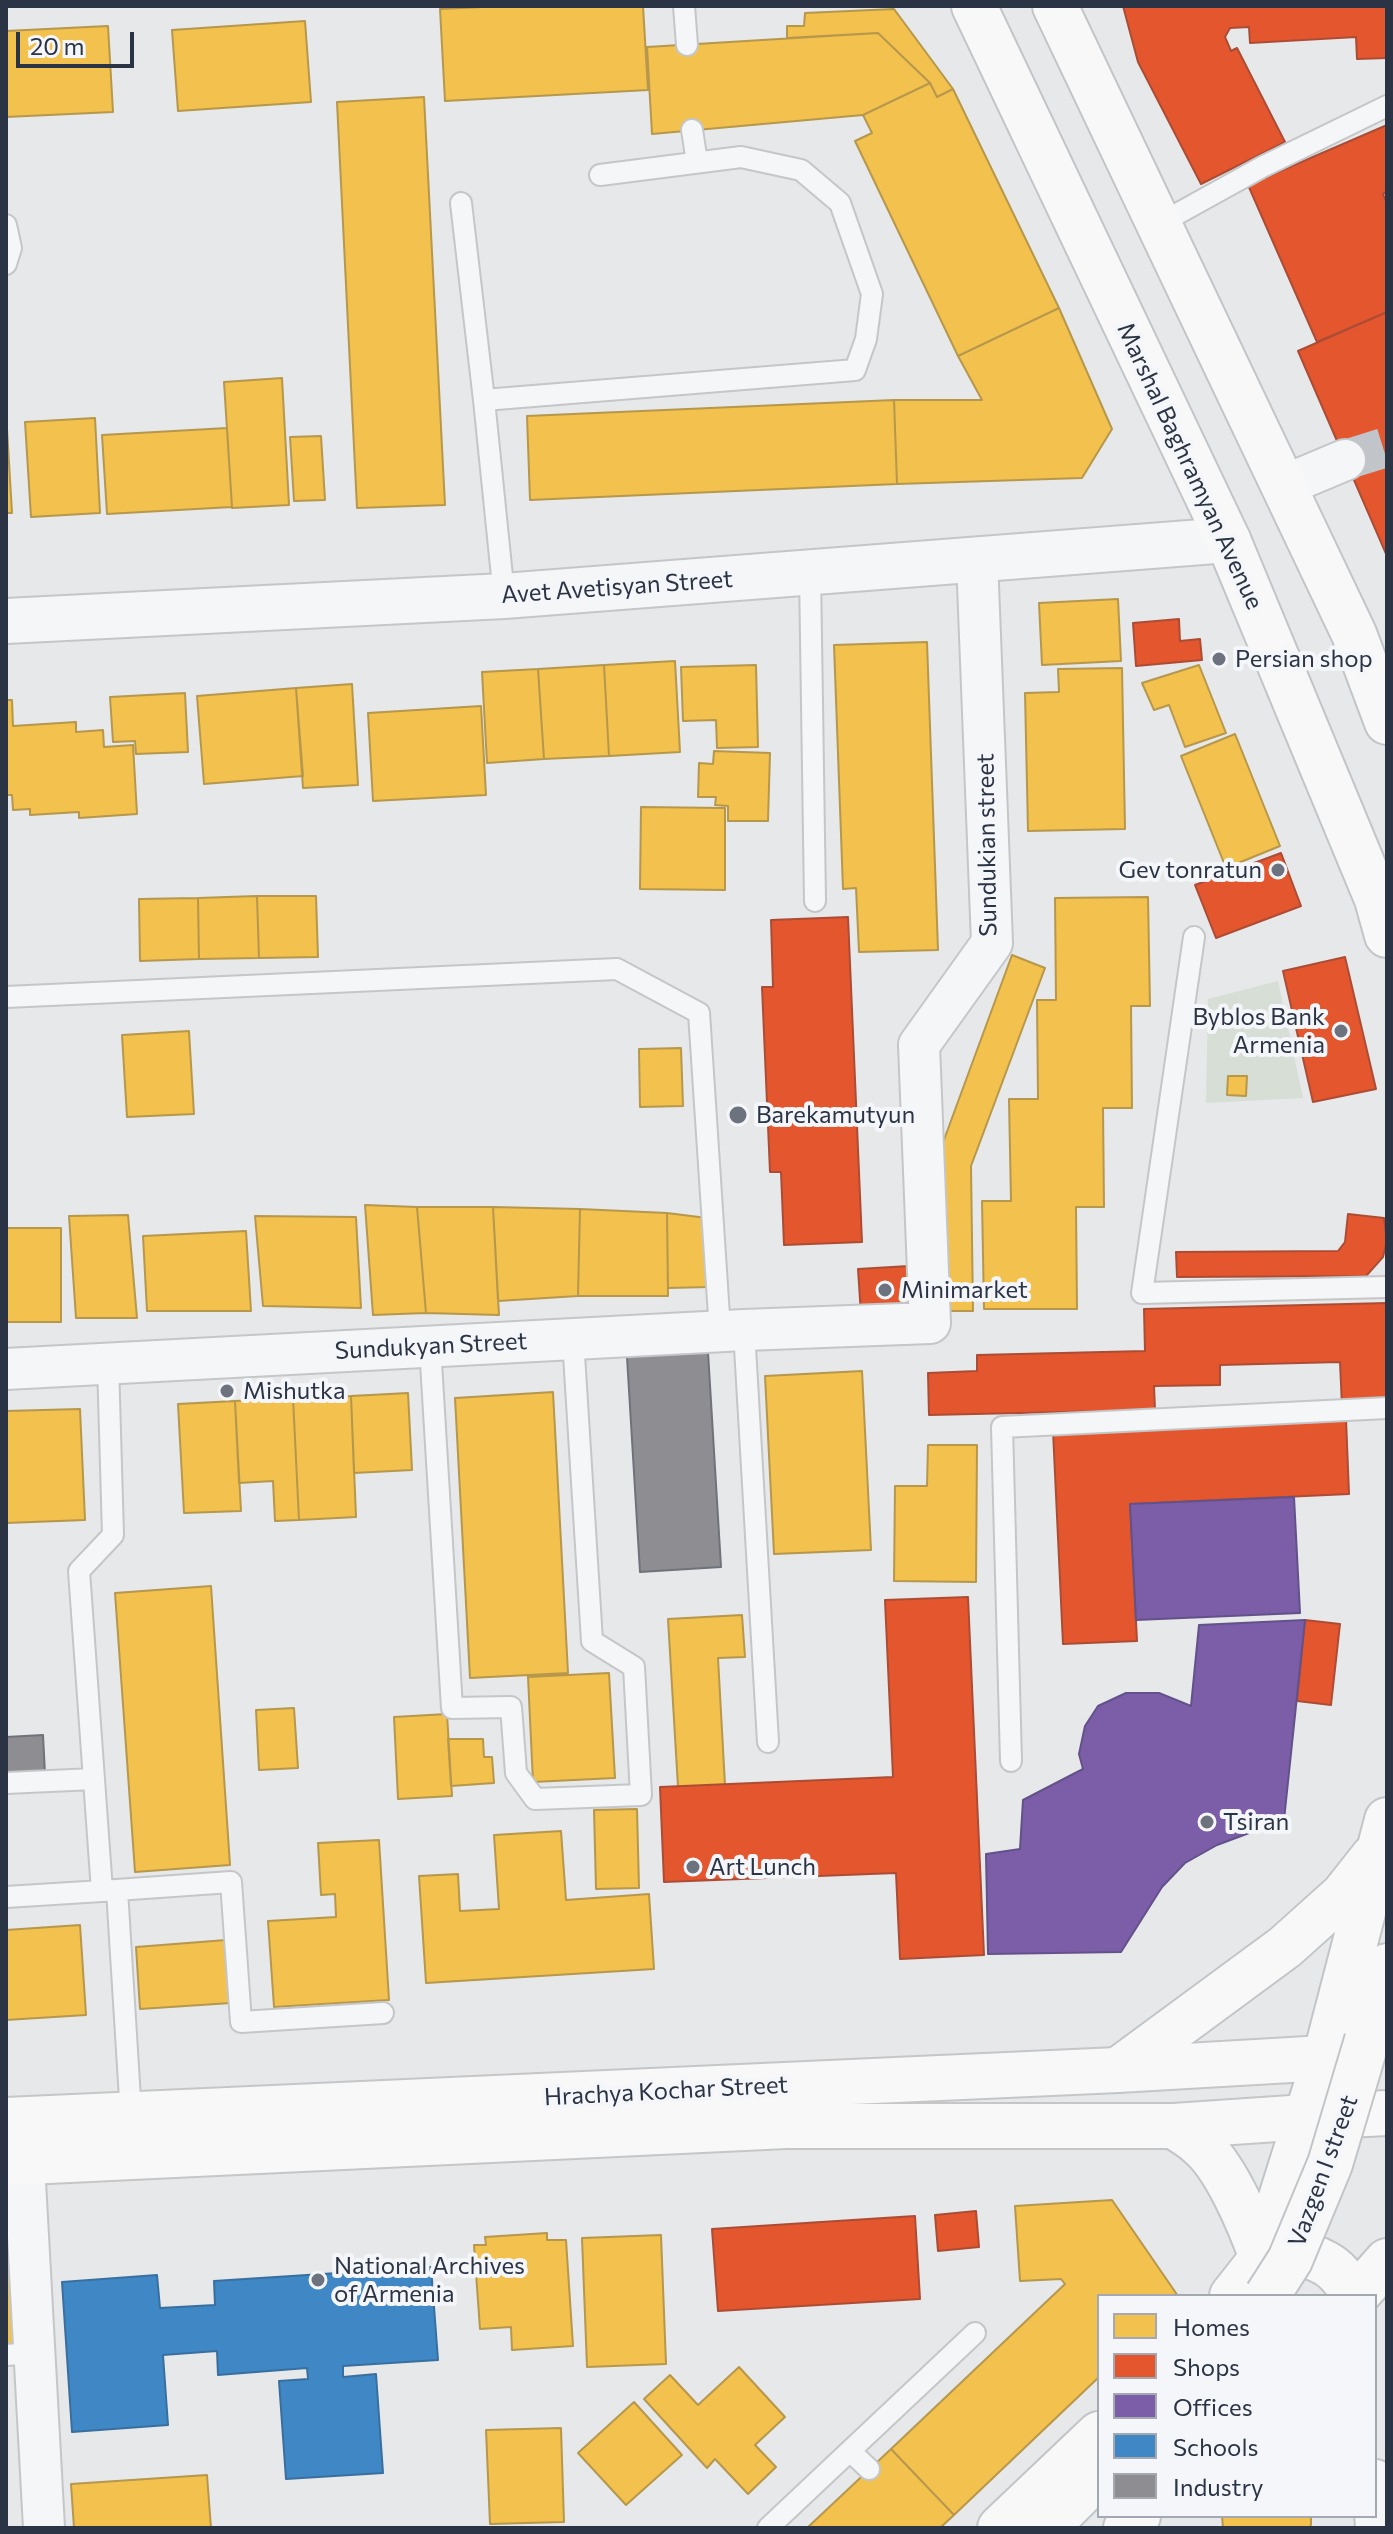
<!DOCTYPE html>
<html>
<head>
<meta charset="utf-8">
<style>
  body { margin:0 }
  #map { position:relative; width:1393px; height:2534px; overflow:hidden; background:#e6e8ea; font-family:Commissioner,sans-serif }
  canvas { display:block }
  .frame { position:absolute; inset:0; border:8px solid #2b3445; pointer-events:none }
  .legend { position:absolute; left:1097px; top:2294px; width:280px; height:224px; box-sizing:border-box; background:#f4f6f9; border:2px solid #a4a8b1; margin:0; padding:10px 14px; list-style:none; font-size:24px; color:#2b3445 }
  .legend li { display:flex; align-items:center; gap:16px; height:40px }
  .legend b { width:40px; border:2px solid #a4a8b1 }
  .scale { position:absolute; left:16px; top:32px; width:118px; height:36px; box-sizing:border-box; border:4px solid #2b3445; border-top:0; padding-left:10px; font-size:24px; line-height:28px; white-space:nowrap; color:#2b3445; -webkit-text-stroke:6px #f4f6f9; paint-order:stroke }
</style>
</head>
<body>
<div id="map">
<canvas width="1393" height="2534"></canvas>
<div class="frame"></div>
<ul class="legend">
<li><b style="height:22px;background:#f2c14e"></b>Homes</li>
<li><b style="height:22px;background:#e4572e"></b>Shops</li>
<li><b style="height:22px;background:#7b5ea7"></b>Offices</li>
<li><b style="height:22px;background:#3f88c5"></b>Schools</li>
<li><b style="height:22px;background:#8d8d92"></b>Industry</li>
</ul>
<div class="scale">20 m</div>
</div>
<script>
const ctx = document.querySelector('canvas').getContext('2d');
ctx.lineJoin = 'round';
function fillPath(path, color) {
  ctx.fillStyle = color;
  ctx.fill(path, 'evenodd');
}
function stroke(path, color, width, dash) {
  ctx.strokeStyle = color;
  ctx.lineWidth = width;
  ctx.lineCap = dash ? 'butt' : 'round';
  ctx.setLineDash(dash || []);
  ctx.stroke(path);
}
function label(font, color, halo, rows, align = 'center') {
  ctx.font = font + ' Commissioner,sans-serif';
  ctx.lineWidth = 8;
  ctx.setLineDash([]);
  ctx.textBaseline = 'middle';
  ctx.strokeStyle = halo;
  ctx.fillStyle = color;
  for (const [text, x, y, turn = 0] of rows) {
    ctx.save();
    ctx.translate(x, y);
    ctx.rotate((+turn || 0) * Math.PI / 180);
    ctx.textAlign = isNaN(turn) ? turn : align;
    if (halo) ctx.strokeText(text, 0, 0);
    ctx.fillText(text, 0, 0);
    ctx.restore();
  }
}
const green = new Path2D(`
  M1278,981L1303,1098L1206,1103L1208,999Z`);
const homes = new Path2D(`
  M505,6H643L648,90L445,101L440,9Z
  M894,9L953,89L937,97L930,83L878,33L787,38V26H804L805,13Z
  M305,21L311,102L178,111L172,30Z
  M108,26L113,112L6,117V31Z
  M878,33L930,83L863,115L652,134L647,47Z
  M930,83L937,97L953,89L1059,308L958,356L855,141L872,133L863,115Z
  M424,97L445,505L357,508L337,102Z
  M1059,308L1112,429L1082,478L897,484L894,400H982L958,356Z
  M282,378L289,505L232,508L224,382Z
  M894,400L897,484L530,500L527,416Z
  M6,412L12,513H6Z
  M95,418L100,513L31,517L25,422Z
  M227,428L232,507L107,514L102,435Z
  M321,436L325,500L294,501L290,437Z
  M1118,599L1121,661L1042,665L1039,603Z
  M927,642L938,950L859,952L856,888L843,889L834,645Z
  M675,661L680,752L609,756L604,665Z
  M604,665L609,756L544,759L538,669Z
  M756,665L758,747L717,748L716,720L683,721L681,667Z
  M1199,665L1226,733L1185,747L1169,705L1154,710L1142,683Z
  M1122,668L1125,829L1028,831L1025,693L1059,692L1058,669Z
  M538,669L544,759L487,763L482,672Z
  M352,684L358,785L303,788L296,688Z
  M296,688L303,776L204,784L197,696Z
  M185,693L188,752L136,754L135,741L113,742L110,697Z
  M6,700H12L13,726L76,722V732L103,730L104,747L133,745L137,814L79,818V812L30,815V809L13,810L12,795H6Z
  M481,706L486,795L373,801L368,713Z
  M1235,734L1280,846L1226,868L1181,756Z
  M714,751L770,753L768,821H728V806L715,805L716,797H698L699,763L713,764Z
  M641,807L725,808V890L640,889Z
  M257,896L259,958L199,959L198,898Z
  M257,896H316L318,957L259,958Z
  M1148,897L1150,1006H1131L1132,1108H1103L1104,1207H1076L1077,1309H984L982,1201H1011L1009,1099H1038L1037,1000H1056L1055,898Z
  M198,898L199,959L140,961L139,899Z
  M1012,955L1045,968L971,1166L973,1311H939L938,1156Z
  M189,1031L194,1114L127,1117L122,1035Z
  M681,1048L683,1106L640,1107L639,1049Z
  M1228,1076H1247L1246,1096L1227,1095Z
  M365,1205L417,1207L426,1313L373,1315Z
  M417,1207H493L499,1315L426,1313Z
  M493,1207L580,1209L578,1296L498,1301Z
  M580,1209L667,1213L668,1296H578Z
  M667,1213L707,1218L709,1287L668,1288Z
  M128,1215L137,1318H76L69,1216Z
  M255,1216L356,1217L361,1308L263,1306Z
  M6,1228H61V1322H6Z
  M246,1231L251,1311H147L143,1236Z
  M862,1371L871,1550L774,1554L765,1376Z
  M553,1392L568,1673L470,1678L455,1398Z
  M408,1393L412,1470L354,1473L351,1396Z
  M351,1396L356,1517L299,1520L293,1398Z
  M293,1398L299,1520L275,1521L273,1481L239,1483L235,1401Z
  M235,1401L241,1511L184,1513L178,1404Z
  M80,1409L85,1520L6,1523V1411Z
  M928,1445H977L976,1582L894,1581L895,1486H927Z
  M211,1586L230,1865L135,1872L115,1593Z
  M742,1615L745,1657L718,1658L725,1785L678,1787L668,1619Z
  M609,1673L615,1778L533,1782L528,1677Z
  M294,1708L298,1768L259,1770L256,1710Z
  M447,1714L452,1796L398,1799L394,1717Z
  M448,1739H483L484,1757H492L494,1783L451,1786Z
  M637,1809L639,1888L596,1889L594,1810Z
  M561,1831L566,1900L649,1894L654,1969L426,1983L419,1876L458,1874L460,1911L499,1909L494,1835Z
  M379,1840L389,2000L274,2007L268,1921L336,1917L335,1894L321,1895L318,1843Z
  M80,1925L86,2015L6,2020V1930Z
  M226,1940L231,2003L140,2009L136,1947Z
  M1112,2200L1178,2296H1099V2377L954,2515L891,2449L1065,2284L1061,2279L1020,2281L1015,2206Z
  M547,2233V2240H566L573,2346L512,2350L511,2327L480,2329L474,2245H486L485,2237Z
  M661,2235L666,2364L587,2367L582,2238Z
  M6,2262H13L18,2345L6,2346Z
  M739,2367L785,2417L755,2445L776,2467L748,2494L715,2459L707,2468L644,2399L670,2375L698,2405Z
  M634,2402L682,2455L626,2505L578,2453Z
  M561,2428L564,2522L490,2524L486,2430Z
  M891,2449L954,2515L940,2528H807Z
  M207,2475L211,2528H74L71,2484Z
  M1222,2516H1311V2524L1310,2528H1223Z`);
const shops = new Path2D(`
  M1123,6H1387V58L1357,59L1356,37L1250,43L1249,27L1230,28L1225,37L1231,51L1237,48L1285,142L1201,184L1138,62Z
  M1387,125V192L1383,194L1387,204V312L1317,342L1248,185Z
  M1387,312V556L1298,351Z
  M1179,619L1180,641L1200,639L1202,660L1136,666L1133,623Z
  M1281,853L1301,906L1216,938L1195,885Z
  M848,917L862,1242L784,1245L781,1172H770L762,987H773L771,920Z
  M1345,957L1376,1089L1313,1102L1283,971Z
  M1348,1214L1384,1218L1387,1241L1383,1257L1366,1276L1177,1277L1176,1252L1338,1251L1345,1242Z
  M909,1266L912,1312L861,1315L858,1269Z
  M1387,1303V1405L1342,1406L1340,1362L1220,1365V1385L1154,1386L1155,1410L929,1415L928,1373L977,1371V1355L1145,1351L1144,1309Z
  M1346,1419L1349,1494L1130,1504L1137,1641L1063,1644L1053,1431Z
  M968,1597L984,1955L900,1959L896,1873L664,1882L660,1787L893,1777L885,1600Z
  M1305,1620L1340,1624L1331,1705L1297,1701Z
  M976,2211L979,2247L938,2251L935,2215Z
  M915,2216L920,2299L718,2311L712,2229Z`);
const offices = new Path2D(`
  M1294,1497L1300,1613L1136,1620L1130,1504Z
  M1305,1620L1284,1820L1217,1845L1185,1863L1162,1887L1121,1952L988,1954L986,1854L1020,1849L1023,1800L1083,1769L1079,1754L1085,1726L1098,1706L1126,1693H1159L1191,1706L1199,1625Z`);
const schools = new Path2D(`
  M431,2267L438,2360L343,2366V2377L376,2374L383,2473L286,2479L279,2381L308,2379L307,2368L218,2375L217,2351L163,2355L168,2425L72,2432L62,2282L157,2275L160,2308L215,2305L214,2281Z`);
const industry = new Path2D(`
  M708,1352L721,1567L640,1572L627,1357Z
  M43,1735L45,1774L6,1776V1737Z`);
const minorTunnel = new Path2D(`
  M1345,460L1387,447`);
const service = new Path2D(`
  M684,6L687,45
  M692,130L697,162
  M461,203L484,400
  M1159,224L1262,167L1387,106
  M6,225L11,248L6,264
  M810,572L815,901
  M504,596L484,400L855,370L866,339L872,294L840,203L801,170L741,157L600,175
  M1194,937L1142,1293L1387,1287
  M6,997L617,969L699,1013L720,1331
  M744,1330L768,1742
  M430,1346L452,1708L511,1707L516,1773L535,1799L641,1795L634,1667L592,1641L573,1339
  M108,1363L113,1535L79,1571L102,1891L231,1882L241,2022L383,2013
  M1011,1761L1002,1427L1387,1408
  M6,1783L94,1779
  M117,1890L131,2115
  M6,1897L102,1891
  M6,2355L34,2353
  M850,2451L869,2469
  M768,2528L975,2333`);
const minor = new Path2D(`
  M1283,486L1345,460
  M6,1369L744,1330L930,1323L919,1045L992,943L977,559
  M24,2163L44,2528`);
const tertiary = new Path2D(`
  M6,621L504,596L1228,540
  M1375,2482L1378,2528`);
const secondary = new Path2D(`
  M6,2120L1118,2070L1325,2058
  M6,2163L786,2126H1174L1306,2117`);
const primary = new Path2D(`
  M974,6L1228,540L1377,899L1387,935
  M1055,6L1354,634L1387,722
  M1367,2040L1387,1966
  M1118,2070L1285,1947L1343,1895L1373,1857
  M1308,2117L1387,2113
  M1174,2126C1182,2132 1192,2137 1199,2144C1226,2166 1250,2225 1262,2258
  M1262,2258C1280,2250 1308,2253 1325,2263C1339,2270 1347,2284 1356,2296
  M1232,2296L1262,2258L1325,2058L1387,1820
  M1356,2296L1387,2261
  M1000,2528L1099,2434
  M1046,2528L1099,2475
  M1126,2528L1138,2516`);
const primaryBridge = new Path2D(`
  M1267,2296L1290,2260L1330,2164L1367,2040`);
const markers = [
  [1219,659,8,"#6c737f"],
  [1278,870,8,"#6c737f"],
  [1341,1031,8,"#6c737f"],
  [738,1115,10,"#6c737f"],
  [885,1290,8,"#6c737f"],
  [227,1391,8,"#6c737f"],
  [1207,1822,8,"#6c737f"],
  [693,1867,8,"#6c737f"],
  [318,2280,8,"#6c737f"]
];
const streetNames = [
  ["Marshal Baghramyan Avenue",1190,466,65],
  ["Avet Avetisyan Street",617,587,-4],
  ["Sundukian street",987,845,-91],
  ["Sundukyan Street",431,1346,-3],
  ["Hrachya Kochar Street",666,2091,-3],
  ["Vazgen I street",1323,2171,-70]
];
const poiNames = [
  ["Persian shop",1235,659],
  ["Gev tonratun",1262,870,"right"],
  ["Byblos Bank",1325,1017,"right"],
  ["Armenia",1325,1045,"right"],
  ["Barekamutyun",756,1115],
  ["Minimarket",901,1290],
  ["Mishutka",243,1391],
  ["Tsiran",1223,1822],
  ["Art Lunch",709,1867],
  ["National Archives",334,2266],
  ["of Armenia",334,2294]
];
fillPath(green, '#d6ded6');
fillPath(homes, '#f2c14e');
stroke(homes, '#b6974b', 2);
fillPath(shops, '#e4572e');
stroke(shops, '#ac4c35', 2);
fillPath(offices, '#7b5ea7');
stroke(offices, '#63518a', 2);
fillPath(schools, '#3f88c5');
stroke(schools, '#396f9f', 2);
fillPath(industry, '#8d8d92');
stroke(industry, '#70727b', 2);
stroke(minorTunnel, '#c1c4c9', 40, [40, 20]);
stroke(service, '#c4c6c8', 24);
stroke(minor, '#c4c6c8', 44);
stroke(tertiary, '#c4c6c8', 48);
stroke(secondary, '#c4c6c8', 48);
stroke(primary, '#c2c5c8', 48);
stroke(service, '#f5f6f7', 20);
stroke(minor, '#f5f6f7', 40);
stroke(tertiary, '#f5f6f7', 44);
stroke(secondary, '#f8f8f8', 44);
stroke(primary, '#f8f8f8', 44);
stroke(primaryBridge, '#c2c5c8', 48, []);
stroke(primaryBridge, '#f8f8f8', 44);
for (const [x, y, r, color] of markers) {
  const dot = new Path2D();
  dot.arc(x, y, r, 0, 2 * Math.PI);
  ctx.fillStyle = color;
  ctx.fill(dot);
  stroke(dot, '#f4f6f9', 3);
}
label('24px', '#2b3445', '#f4f6f9', streetNames);
label('24px', '#2b3445', '#f4f6f9', poiNames, 'left');
</script>
</body>
</html>
